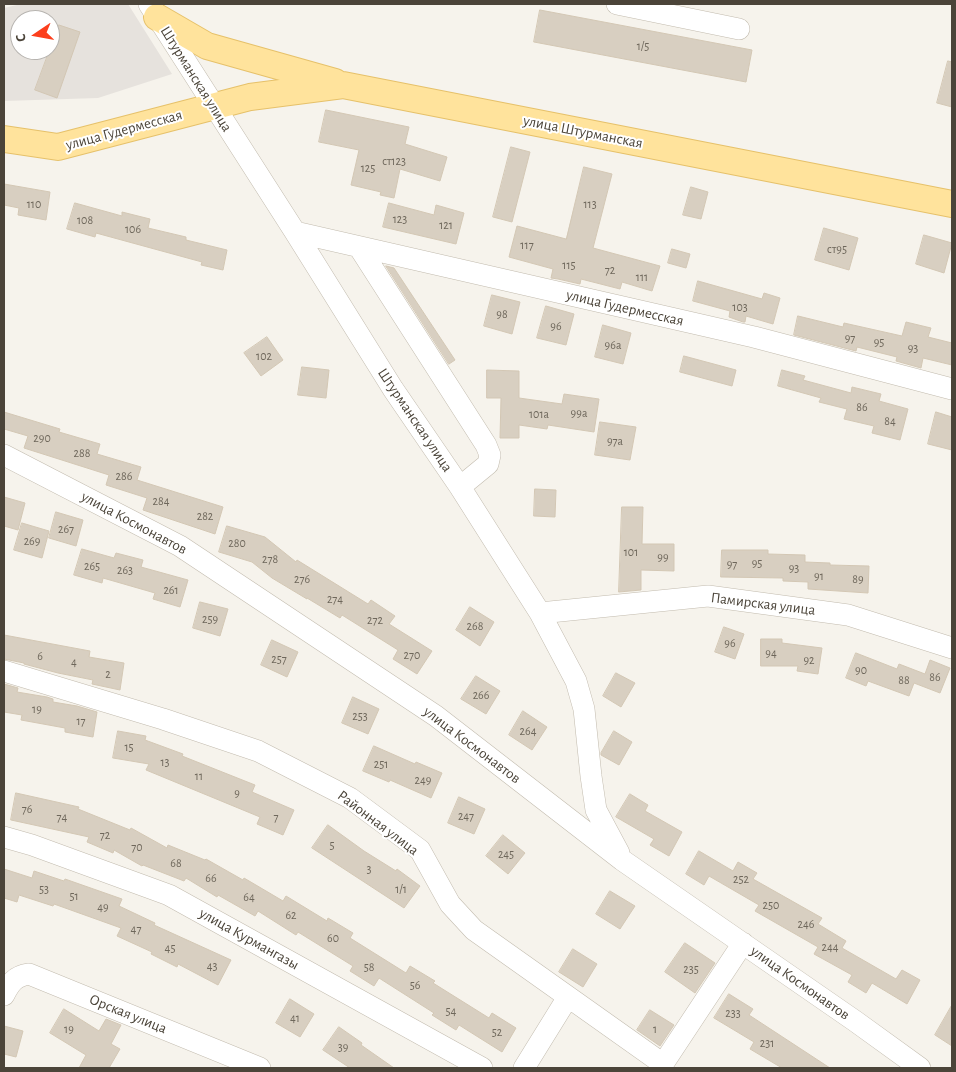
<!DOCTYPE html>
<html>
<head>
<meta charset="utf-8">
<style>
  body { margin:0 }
  #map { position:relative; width:956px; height:1072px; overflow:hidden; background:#f6f3ec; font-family:"Alegreya Sans",sans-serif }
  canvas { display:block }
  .frame { position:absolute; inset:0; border:5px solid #4b4439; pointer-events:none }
  .north { position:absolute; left:10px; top:10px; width:50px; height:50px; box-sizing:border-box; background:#fff; border:1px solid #b7b4b0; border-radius:50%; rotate:258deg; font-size:14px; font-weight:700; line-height:20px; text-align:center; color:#4b4439 }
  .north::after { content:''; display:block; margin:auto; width:18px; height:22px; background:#fc3f1d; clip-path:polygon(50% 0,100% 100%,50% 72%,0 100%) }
</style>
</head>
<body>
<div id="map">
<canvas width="956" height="1072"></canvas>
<div class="frame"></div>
<div class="north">С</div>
</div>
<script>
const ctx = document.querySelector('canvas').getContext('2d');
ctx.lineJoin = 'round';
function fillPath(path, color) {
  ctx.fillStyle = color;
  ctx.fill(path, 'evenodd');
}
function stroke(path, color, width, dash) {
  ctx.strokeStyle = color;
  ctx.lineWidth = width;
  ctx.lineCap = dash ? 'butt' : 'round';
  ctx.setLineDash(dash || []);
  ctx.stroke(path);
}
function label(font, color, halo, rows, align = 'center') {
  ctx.font = font + ' "Alegreya Sans",sans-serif';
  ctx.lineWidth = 4;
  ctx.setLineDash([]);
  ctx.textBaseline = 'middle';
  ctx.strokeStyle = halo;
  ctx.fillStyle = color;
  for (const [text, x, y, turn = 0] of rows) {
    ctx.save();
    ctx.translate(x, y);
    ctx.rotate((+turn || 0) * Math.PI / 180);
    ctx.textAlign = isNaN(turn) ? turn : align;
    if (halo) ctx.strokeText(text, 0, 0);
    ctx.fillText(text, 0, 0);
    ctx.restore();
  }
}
const industrial = new Path2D(`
  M21,4H128L172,74L98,98L4,101V8ZM20,20H50V50H20Z`);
const building = new Path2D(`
  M540,10L752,50L746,82L534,42Z
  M59,25L80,32L57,98L35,90Z
  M948,61L952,62V107L937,103Z
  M326,110L409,127L405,144L447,157L440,181L400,169L394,198L380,195L381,192L351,185L359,150L319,142Z
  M511,147L530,152L512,222L493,217Z
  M584,167L612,174L593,248L660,266L652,291L622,282L620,289L581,279L580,284L558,279L551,278L553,269L509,257L517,226L566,239Z
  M4,184L50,192L46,220L18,215L19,208L4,205Z
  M691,187L708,192L701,219L683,215Z
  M75,203L122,216V212L150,219L148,228L186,237V240L227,250L223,270L201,265L202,262L96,233L95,237L67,229Z
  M389,203L434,215L436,205L464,213L456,244L383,227Z
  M824,228L858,238L849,270L815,260Z
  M924,235L952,243L944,273L916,264Z
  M672,249L690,254L686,268L668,263Z
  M386,266L394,268L455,360L449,364Z
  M698,281L762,299L764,293L780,298L773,324L746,316L745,322H743L729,317L730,311L693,301Z
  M492,295L520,302L512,334L484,326Z
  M546,306L574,314L566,345L537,338Z
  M798,316L843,327L844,323L902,336L906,322L931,328L928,337L952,343V365L923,358L921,368L896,361L897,357L857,347L856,351L794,335Z
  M603,325L631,333L623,364L595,357Z
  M267,337L283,360L261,376L244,353Z
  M684,356L736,370L732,386L680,372Z
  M302,367L329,370L326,398L298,395Z
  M487,370L519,371V398L562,404L564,394L599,399L594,432L548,425L547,429L519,425V438H500L501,398H487Z
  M782,370L805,376L803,380L851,393L852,387L881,394L879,401L908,409L900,440L872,433L874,426L844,419L847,409L819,402L821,398L778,386Z
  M4,412L60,429L59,432L100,444L97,454L141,467L137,480L223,507L215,534L143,510L147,498L106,485L109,475L24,448L28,436L4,429Z
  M936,412L952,417V450L928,444Z
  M600,422L636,427L630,460L595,455Z
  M535,489L556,490L555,517L534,516Z
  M4,497L25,503L18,530L4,526Z
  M622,507H643L642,544H674V571L641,570V590L619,592Z
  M56,512L83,520L76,546L49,538Z
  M22,523L49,531L42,558L14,550Z
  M227,526L265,537L296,562L297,560L368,604L371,600L395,616L389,624L432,651L417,674L393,659L398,650L342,615L340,618L307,598V599L272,578L252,562L219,552Z
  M82,549L114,558L116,553L143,560L141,567L188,580L180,607L153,599L155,593L103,578L102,583L74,575Z
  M722,550H768V554L805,555V562L830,563V565L869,566L868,593L808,589V582L783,581V578L721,577Z
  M200,602L228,609L220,636L193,628Z
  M470,607L494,622L480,646L456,630Z
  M724,627L744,634L735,659L715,652Z
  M4,635L90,651L89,657L124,663L120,690L92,684L93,680L58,673L24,664V663L4,659Z
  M761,639H782V643L822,648L818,674L797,671L798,666H761Z
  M272,640L298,652L287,677L261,665Z
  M856,653L897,669L899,664L925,674L930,660L950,668L940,693L914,683L909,696L868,681L866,686L846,678Z
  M616,673L635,683L621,707L603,696Z
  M476,676L500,691L486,714L461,699Z
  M4,684L18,688L17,692L47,697L53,699V702L77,706L97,712L93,737L65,732V728L21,720L22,715L4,712Z
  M353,697L379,709L368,734L342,723Z
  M523,711L547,727L532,750L509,735Z
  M118,731L146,736L145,740L183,754L182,756L255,785L252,792L294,810L283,835L257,824L260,817L146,770L149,764L113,758Z
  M614,731L632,742L619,765L601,755V753Z
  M374,746L415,764L416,762L442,773L431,798L390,780L389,782L363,771Z
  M16,793L79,807L78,809L130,830L131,828L167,848L168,845L205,860L206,859L243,880L244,878L283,901L286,896L327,921L328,918L353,933L350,938L406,973L410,966L435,981L433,983L489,1018L492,1013L516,1028L502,1052L459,1025L456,1030L432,1015L434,1013L379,978L374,986L350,971L353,966L298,932L296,935L258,911L255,916L218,895L217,897L186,878L184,881L143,865L142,866L114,850L113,853L87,842L89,837L11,820Z
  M630,794L648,805L645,811L682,832L669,856L650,845L654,839L616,817Z
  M459,797L485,809L474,834L448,823Z
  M328,825L364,851L396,871L397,869L420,886L404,908L312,848Z
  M503,835L525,853L508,874L486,856Z
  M699,851L733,871L738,862L757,873L753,879L822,918L818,924L846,941L842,948L896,979L902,970L920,980L907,1004L872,983L866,993L848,982L852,975L814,954L818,947L755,911L759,905L709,876L704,885L686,874Z
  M4,869L32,878L34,871L64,881L65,879L122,899L119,906L155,923L154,925L231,960L218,985L178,964L177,967L151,954L152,952L117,936L121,928L54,904L53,906L19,895L17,902L4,898Z
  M610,891L635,906L620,929L596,914Z
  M685,943L715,963L695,993L665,972Z
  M573,949L597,964L583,987L559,972Z
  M729,994L753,1009L749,1015L830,1068H782L750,1049L754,1042L714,1018Z
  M290,999L314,1014L300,1037L276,1023Z
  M952,1005V1046L935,1035Z
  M64,1009L99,1031L106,1019L121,1025L111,1044L120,1049L109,1068H79L86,1055L50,1033Z
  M650,1010L674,1025L660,1046L637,1030Z
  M4,1026L23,1031L16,1057L4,1054Z
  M339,1027L362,1043L361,1045L394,1068H350L323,1050Z`);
const minor = new Path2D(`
  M149,4L295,232L393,389L460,487L540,613L576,681L584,709L591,776L596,810L619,853
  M617,4L739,29
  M295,232L754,337L952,389
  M359,247L486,445L490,455L488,464L460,487
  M4,455L180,546L436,716L622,860L855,1021L920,1068
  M540,613L708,596L848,615L952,648
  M4,671L163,719L258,751L350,798L420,850L450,904L474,930L663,1064L743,943
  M4,837L32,845L169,895L482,1068
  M4,995C10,983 15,976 29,974L260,1068
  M524,1068L568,997`);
const major = new Path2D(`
  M157,17L207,46L335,82
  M4,139L58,147L250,97L343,85L952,204`);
const numberNames = [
  ["1/5",643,46],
  ["ст123",394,161],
  ["125",368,168],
  ["110",34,204],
  ["113",590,204],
  ["123",400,219],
  ["108",85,220],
  ["121",446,225],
  ["106",133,229],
  ["117",527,245],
  ["ст95",837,249],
  ["115",569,265],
  ["72",610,270],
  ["111",642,277],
  ["103",740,307],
  ["98",502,314],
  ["96",556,326],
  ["97",850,338],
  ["95",879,342],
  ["96а",613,345],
  ["93",913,348],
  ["102",264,356],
  ["86",862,407],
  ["99а",579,413],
  ["101а",539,414],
  ["84",890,421],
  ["290",42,438],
  ["97а",615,441],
  ["288",82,453],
  ["286",124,476],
  ["284",161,501],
  ["282",205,516],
  ["267",66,529],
  ["269",32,541],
  ["280",237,543],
  ["101",631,552],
  ["99",663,557],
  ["278",270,559],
  ["95",757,563],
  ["97",732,564],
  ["265",92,566],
  ["93",794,568],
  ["263",125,570],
  ["91",819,576],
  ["276",302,579],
  ["89",858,579],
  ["261",171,590],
  ["274",335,599],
  ["259",210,619],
  ["272",375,620],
  ["268",475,626],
  ["96",730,643],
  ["94",771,653],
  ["270",412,655],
  ["6",40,656],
  ["257",279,659],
  ["92",809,660],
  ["4",74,662],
  ["90",861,670],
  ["2",108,674],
  ["86",935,677],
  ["88",904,680],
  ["266",481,695],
  ["19",37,709],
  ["253",360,716],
  ["17",81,721],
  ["264",528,731],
  ["15",129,747],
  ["13",165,762],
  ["251",381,764],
  ["11",199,776],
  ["249",423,780],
  ["9",237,793],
  ["76",27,809],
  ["247",466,816],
  ["74",62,817],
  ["7",276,817],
  ["72",105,835],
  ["5",332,845],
  ["70",137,847],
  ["245",506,854],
  ["68",176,863],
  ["3",369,869],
  ["66",211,878],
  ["252",741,879],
  ["53",44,889],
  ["1/1",401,889],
  ["51",74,896],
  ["64",249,897],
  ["250",771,905],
  ["49",103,907],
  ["62",291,915],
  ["246",806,924],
  ["47",136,929],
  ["60",333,938],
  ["244",830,947],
  ["45",170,948],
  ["43",212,966],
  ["58",369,967],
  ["235",691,969],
  ["56",415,985],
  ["54",451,1011],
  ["233",733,1013],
  ["41",295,1018],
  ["19",69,1029],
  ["1",655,1029],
  ["52",497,1032],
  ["231",767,1043],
  ["39",343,1047]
];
const streetNames = [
  ["Штурманская улица",196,79,58],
  ["улица Гудермесская",124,130,-15],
  ["улица Штурманская",583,132,11],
  ["улица Гудермесская",625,308,13],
  ["Штурманская улица",415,420,56],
  ["улица Космонавтов",134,523,28],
  ["Памирская улица",763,604,7],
  ["улица Космонавтов",472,745,37],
  ["Районная улица",378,823,37],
  ["улица Курмангазы",249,939,29],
  ["улица Космонавтов",800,983,35],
  ["Орская улица",128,1014,22]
];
fillPath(industrial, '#e6e2dd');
fillPath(building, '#d8cfc1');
stroke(building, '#d3c7b4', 1);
stroke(minor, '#c2bbae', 22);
stroke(major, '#e6c16a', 28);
stroke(minor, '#fff', 21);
stroke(major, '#ffe39c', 26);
label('12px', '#6e675b', null, numberNames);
label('15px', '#4b4439', '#fff', streetNames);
</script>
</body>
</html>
